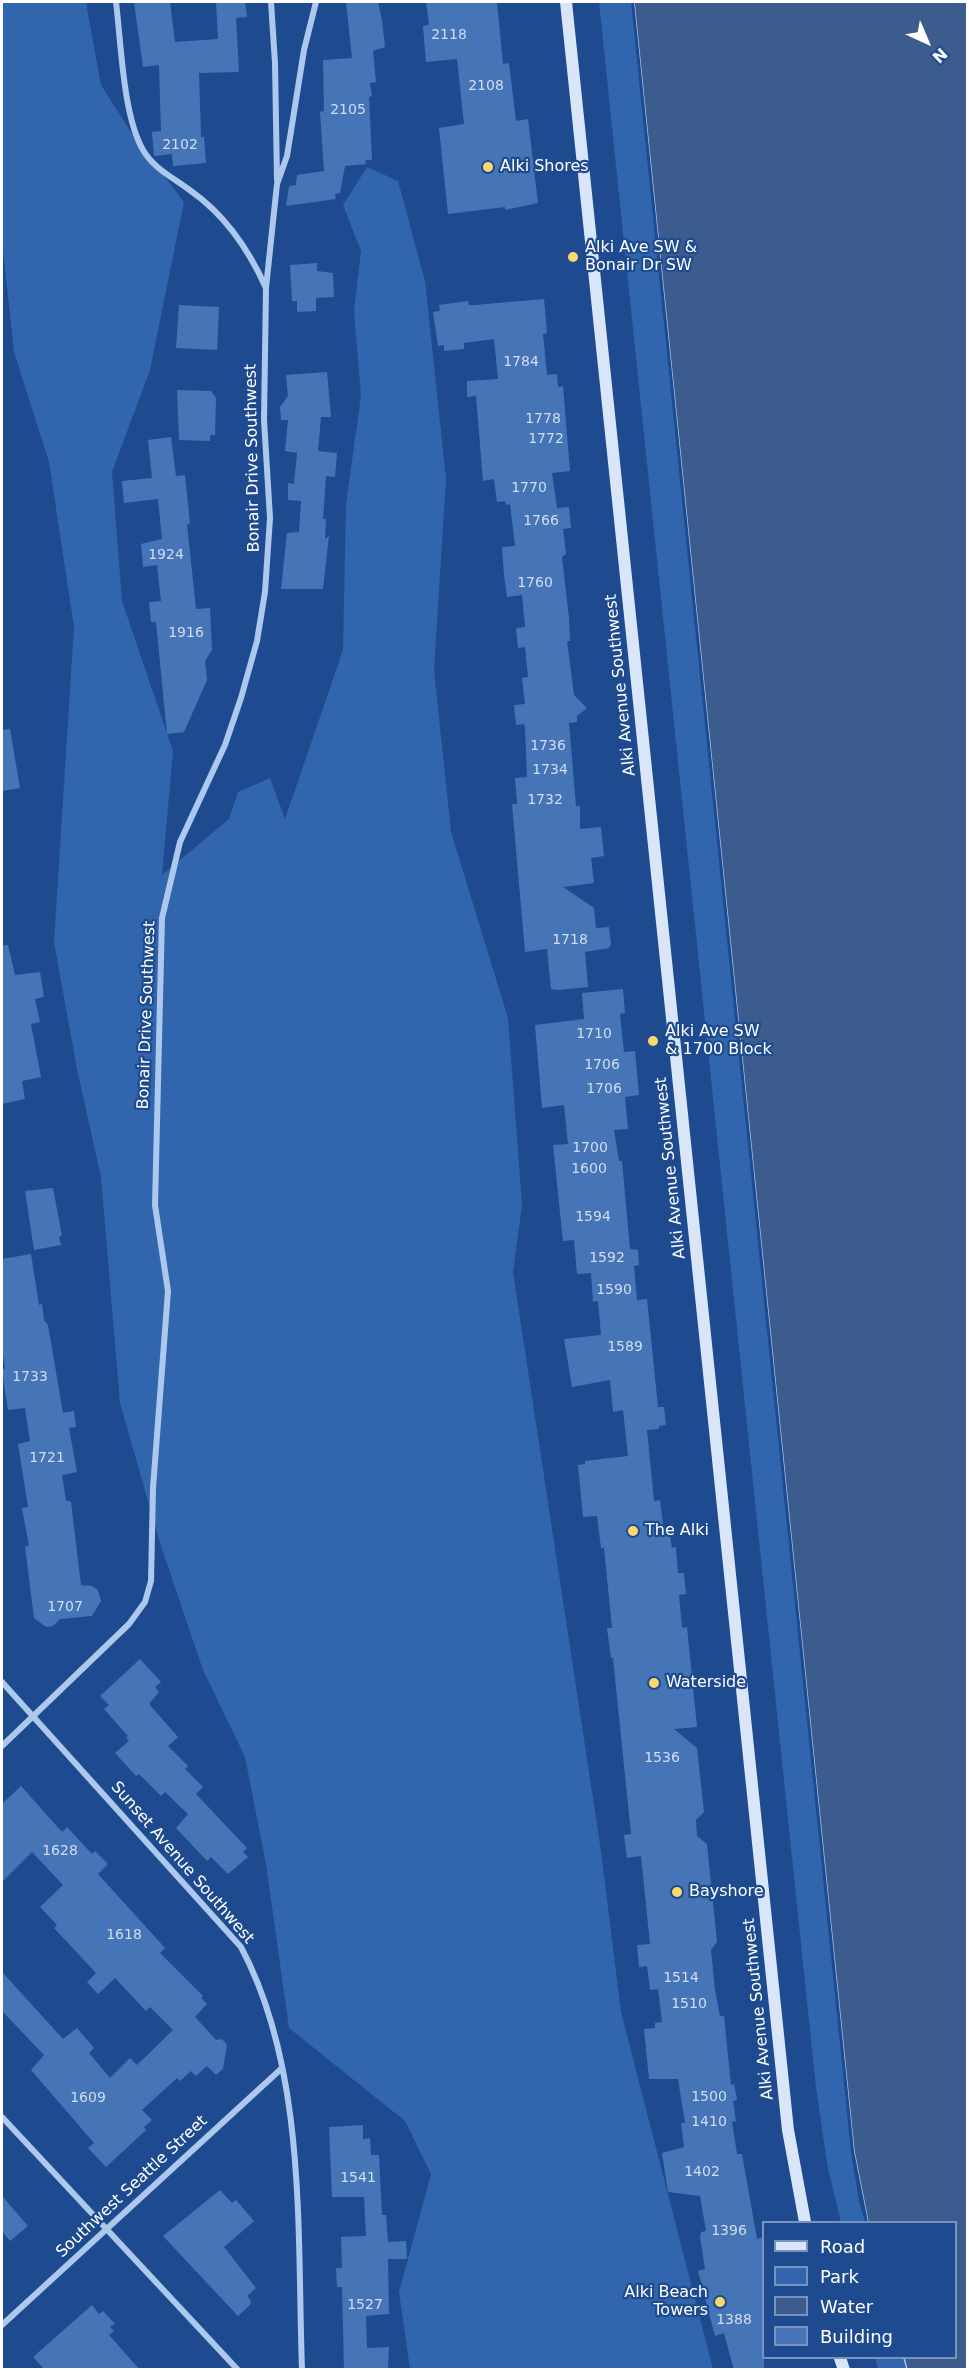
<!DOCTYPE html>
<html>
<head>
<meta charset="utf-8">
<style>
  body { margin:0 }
  #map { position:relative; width:969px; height:2371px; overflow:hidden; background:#1e4b8f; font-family:"DejaVu Sans",sans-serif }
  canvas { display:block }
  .frame { position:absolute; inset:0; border:3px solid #fff; pointer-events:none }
  .legend { position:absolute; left:762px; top:2221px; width:195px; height:138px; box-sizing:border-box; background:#1e4b8f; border:2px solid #7893bc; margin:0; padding:8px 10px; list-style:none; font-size:18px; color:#fff }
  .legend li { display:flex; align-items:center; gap:12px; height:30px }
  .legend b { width:30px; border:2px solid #7893bc }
  .north { position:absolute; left:897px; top:12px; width:60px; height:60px; -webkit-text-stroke:4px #1e4b8f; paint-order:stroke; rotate:136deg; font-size:16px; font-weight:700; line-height:24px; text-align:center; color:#fff }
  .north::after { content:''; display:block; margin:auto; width:21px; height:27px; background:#fff; clip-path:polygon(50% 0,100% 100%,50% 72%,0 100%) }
</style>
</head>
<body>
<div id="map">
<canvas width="969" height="2371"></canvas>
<div class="frame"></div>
<ul class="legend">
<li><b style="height:8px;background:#d9e6fa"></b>Road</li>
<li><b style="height:16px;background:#3165ad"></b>Park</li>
<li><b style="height:16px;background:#3c5c8e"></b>Water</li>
<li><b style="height:16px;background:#4675b7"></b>Building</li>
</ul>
<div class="north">N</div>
</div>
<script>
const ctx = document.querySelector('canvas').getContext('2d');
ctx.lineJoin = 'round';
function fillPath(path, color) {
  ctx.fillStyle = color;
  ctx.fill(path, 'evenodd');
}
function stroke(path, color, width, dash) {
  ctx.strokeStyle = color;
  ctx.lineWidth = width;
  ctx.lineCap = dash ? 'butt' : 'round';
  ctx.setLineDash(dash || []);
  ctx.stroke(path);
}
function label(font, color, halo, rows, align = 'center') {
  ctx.font = font + ' "DejaVu Sans",sans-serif';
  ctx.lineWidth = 4.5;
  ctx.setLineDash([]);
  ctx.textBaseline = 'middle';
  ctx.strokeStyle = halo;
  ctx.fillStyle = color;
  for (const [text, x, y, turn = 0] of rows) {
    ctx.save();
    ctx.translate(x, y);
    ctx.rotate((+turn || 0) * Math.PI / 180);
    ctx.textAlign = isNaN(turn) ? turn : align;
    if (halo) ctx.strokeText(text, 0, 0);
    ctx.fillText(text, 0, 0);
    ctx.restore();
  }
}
const green = new Path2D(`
  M2,2H86L101,85L134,137L184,202L150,370L112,472L122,601L173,751L162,875L229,819L238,792L270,778L285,819L343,650L346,504L361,396L354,311L361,251L343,205L367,167L398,181L425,281L446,479L434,670L451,832L508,1018L522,1205L513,1272L601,1851L621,2012L713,2369H410L399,2292L431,2174L405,2121L289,2028L266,1864L245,1757L203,1670L160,1543L120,1403L101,1177L77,1069L54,942L74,627L49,462L14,352L2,241Z
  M599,2H634L854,2151L868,2222H841L828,2169L816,2088Z
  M875,2358H904L907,2369H878Z`);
const water = new Path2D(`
  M634,2H967V2369H907L904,2358H956V2222H868L854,2151Z`);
const pier = new Path2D(`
  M631,2H634L854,2151L868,2222H865L859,2201L851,2152Z`);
const building = new Path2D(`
  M134,2H170L175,42L218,39L216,2H245L247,17L236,18L239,72L199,73L201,137H204L206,163L173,166L172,154L154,156L152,132L161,131L159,65L143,67Z
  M346,2H378L382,20L385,47L373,51L376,82L370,83L372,96L369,97L372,160H365L366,164L345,166L340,193L335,194L336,199L286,206L289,186L296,185L297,175L324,171L320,112L324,111L323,60L352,58Z
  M426,2H497L503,64L509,63L516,121L528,119L538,203L505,210V207L448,214L439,128L464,124L457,59L426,62L423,26L429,25Z
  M317,263V271L333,273L334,297L316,298V311L297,312V301H292L290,265Z
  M544,299L547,333L543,334L547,375L557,374L558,387L563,386L570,471L552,473L557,508L569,507L571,528L563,529L566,554L562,557L569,618L570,641H567L574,695L587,708L577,716V722L569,723L576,806H580V829L601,827L604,856L591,858L594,883L563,887L594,908L596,928L609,927L611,944L609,948L585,952L588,987L557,990L551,989L547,949L525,952L512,804H517L515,778L527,777L525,728L524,724L516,725L514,705L525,704L522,678L528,677L525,647L518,648L516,628L525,627L522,595L507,597L504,575L502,547L515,546L510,504L506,505L505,501L497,502L494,479L483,481L476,396L467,397V381L498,379L494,339L464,343V349L444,351V345L438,346L433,312L440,311L439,305L468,301L469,305H475Z
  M179,305L219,307L217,350L176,348Z
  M327,372L331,417H321L318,451L337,453L335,477L326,476L323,519H326L325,539L329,536L323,589H281L287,533L299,532L301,501L288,500V483L294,484L297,453L285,451L288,420H281L280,407L288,396L286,375Z
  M177,390L211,391L216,398L215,435H210V441L179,440Z
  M171,437L176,476L185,475L190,524H187L196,609L210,608L212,650L205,661L207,680L184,732L167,734L156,622H151L149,602L161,601L157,565L143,567L141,544L162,539L158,499L124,503L122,481L152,478L148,440Z
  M10,729L20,788L2,791V730Z
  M8,945L15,975L40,972L44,997L35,999L40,1022L31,1024L41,1077L22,1081L25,1099L2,1104V946Z
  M623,989L625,1013L620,1014L624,1052L635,1051L639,1095L625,1097L628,1129L614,1130L619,1161H622L630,1249L638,1250L639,1265L634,1266L637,1300L647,1299L658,1407H664L666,1425L659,1426V1429L647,1430L654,1501L660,1500L663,1524L666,1535L670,1537L672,1548L676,1547L678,1573H684L686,1594L679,1595L682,1628L687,1627L697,1727L674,1729L697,1748L704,1812L696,1820L697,1836L707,1844L717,1942L711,1950L715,1990L720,2016H724L731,2085L734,2084L737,2100L733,2101L736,2121L732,2122L737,2154H742L757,2239L764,2237V2370H734L724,2333L715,2336L698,2271L705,2269L700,2237L701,2232L706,2231L700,2196L668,2192L662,2153L684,2147L681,2123H685L678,2079H649L644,2029L655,2028V2023L662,2022L658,1989L650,1990L647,1966L639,1967L637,1945L650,1944L641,1856L627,1858L624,1835L631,1834L613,1658H611L607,1628H612L604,1548H601L597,1516L583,1517L578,1465L585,1464V1461L628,1456L623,1410L613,1412L610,1380L572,1387L564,1339L601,1335L598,1301L593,1302L591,1273L577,1274L574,1240L563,1241L553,1145L568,1144L564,1105L542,1108L535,1025L584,1019L582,993Z
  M53,1188L62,1236H59L61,1245L34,1250L25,1191Z
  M31,1254L39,1305L42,1304L44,1320L48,1325L63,1413L74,1411L76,1427L69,1428L77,1472L62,1475L66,1500L71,1502L81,1585L92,1586L98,1590L101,1601L92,1616L60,1619L53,1626L46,1627L34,1618L25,1546H29L22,1508L28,1507L18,1444L30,1441L25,1408L8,1410L2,1371L5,1368L2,1350V1259Z
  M140,1659L161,1682L155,1687L159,1692L149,1704L178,1737L168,1746L188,1766L185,1769L203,1787L196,1794L247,1848L243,1852L248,1857L228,1874L211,1857L207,1861L176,1828L188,1814L165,1792L161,1796L139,1774L136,1776L115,1753L129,1741L126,1737L128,1736L104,1709L109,1705L100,1696Z
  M21,1786L62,1832L67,1827L92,1854L95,1851L108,1864L98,1874L165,1948L160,1953L203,1996L201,1998L207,2004L195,2017L216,2040L222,2039L227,2045L223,2069L216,2075L207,2066L196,2076L191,2071L180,2081L177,2078L142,2110L152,2120L144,2127L146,2130L106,2167L88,2148L94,2143L31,2070L44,2055L2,2011V1972L63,2039L77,2028L94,2048L89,2053L110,2078L130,2058L137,2065L173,2030L150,2007L146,2011L115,1978L98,1994L87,1982L96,1973L54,1928L57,1925L40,1907L63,1885L32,1852L2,1882V1804Z
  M363,2125V2139L370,2138L371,2155H379L382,2215H386L388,2242L406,2241L407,2259H388L389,2314L366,2316L367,2348L389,2347L388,2370H344L342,2287H337L336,2268H342L341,2237L366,2236L364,2197H332L329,2127Z
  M220,2190L232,2203L236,2200L254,2221L224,2247L256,2288L247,2296L251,2301L250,2305L238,2316L163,2236Z
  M2,2196L28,2226L10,2241L2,2231Z
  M92,2305L99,2314L103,2311L115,2324L110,2327L114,2331L109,2335L140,2370H45L33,2357Z`);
const minor = new Path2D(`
  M116,2C121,42 123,116 143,150C154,169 174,178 191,191C225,215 249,250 266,288
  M271,2L275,63L277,180
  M2,1682L241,1947C307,2071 297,2233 302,2370
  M2,1746L129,1624L145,1602L151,1581L153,1488L168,1291L155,1205L162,918L180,842L225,745L241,698L257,641L265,592L270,518L264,420L266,288L277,184L287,156L304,50L316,2
  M2,2117L238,2370
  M2,2325L281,2069`);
const secondary = new Path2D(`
  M566,2L788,2130L805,2222
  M840,2358L844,2370`);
const markers = [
  [488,167,6,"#fcd86c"],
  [573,257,6,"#fcd86c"],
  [653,1041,6,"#fcd86c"],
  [633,1531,6,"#fcd86c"],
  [654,1683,6,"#fcd86c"],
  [677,1892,6,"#fcd86c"],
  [720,2302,6,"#fcd86c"]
];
const numberNames = [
  ["2118",449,35],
  ["2108",486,86],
  ["2105",348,110],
  ["2102",180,145],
  ["1784",521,362],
  ["1778",543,419],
  ["1772",546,439],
  ["1770",529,488],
  ["1766",541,521],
  ["1924",166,555],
  ["1760",535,583],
  ["1916",186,633],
  ["1736",548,746],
  ["1734",550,770],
  ["1732",545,800],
  ["1718",570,940],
  ["1710",594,1034],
  ["1706",602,1065],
  ["1706",604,1089],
  ["1700",590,1148],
  ["1600",589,1169],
  ["1594",593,1217],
  ["1592",607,1258],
  ["1590",614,1290],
  ["1589",625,1347],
  ["1733",30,1377],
  ["1721",47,1458],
  ["1707",65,1607],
  ["1536",662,1758],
  ["1628",60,1851],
  ["1618",124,1935],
  ["1514",681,1978],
  ["1510",689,2004],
  ["1500",709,2097],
  ["1609",88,2098],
  ["1410",709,2122],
  ["1402",702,2172],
  ["1541",358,2178],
  ["1396",729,2231],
  ["1527",365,2305],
  ["1388",734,2320]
];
const poiNames = [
  ["Alki Shores",500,167],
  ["Alki Ave SW &",585,248],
  ["Bonair Dr SW",585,266],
  ["Alki Ave SW",665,1032],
  ["& 1700 Block",665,1050],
  ["The Alki",645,1531],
  ["Waterside",666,1683],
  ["Bayshore",689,1892],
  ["Alki Beach",708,2293,"right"],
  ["Towers",708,2311,"right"]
];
const streetNames = [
  ["Bonair Drive Southwest",253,458,-91],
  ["Alki Avenue Southwest",621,685,-96],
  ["Bonair Drive Southwest",147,1015,-88],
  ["Alki Avenue Southwest",671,1168,-96],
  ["Sunset Avenue Southwest",182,1863,49],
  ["Alki Avenue Southwest",759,2009,-96],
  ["Southwest Seattle Street",132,2187,-43]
];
fillPath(green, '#3165ad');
fillPath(water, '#3c5c8e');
stroke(water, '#a0c2ef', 1.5);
fillPath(pier, '#1e4b8f');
fillPath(building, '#4675b7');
stroke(minor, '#adc8ed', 6);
stroke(secondary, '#d9e6fa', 12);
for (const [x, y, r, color] of markers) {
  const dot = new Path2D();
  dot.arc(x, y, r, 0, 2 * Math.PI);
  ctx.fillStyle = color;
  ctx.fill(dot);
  stroke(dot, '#1e4b8f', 2);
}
label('14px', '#d1dced', null, numberNames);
label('16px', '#fff', '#1e4b8f', poiNames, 'left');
label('16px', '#fff', '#1e4b8f', streetNames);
</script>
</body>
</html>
